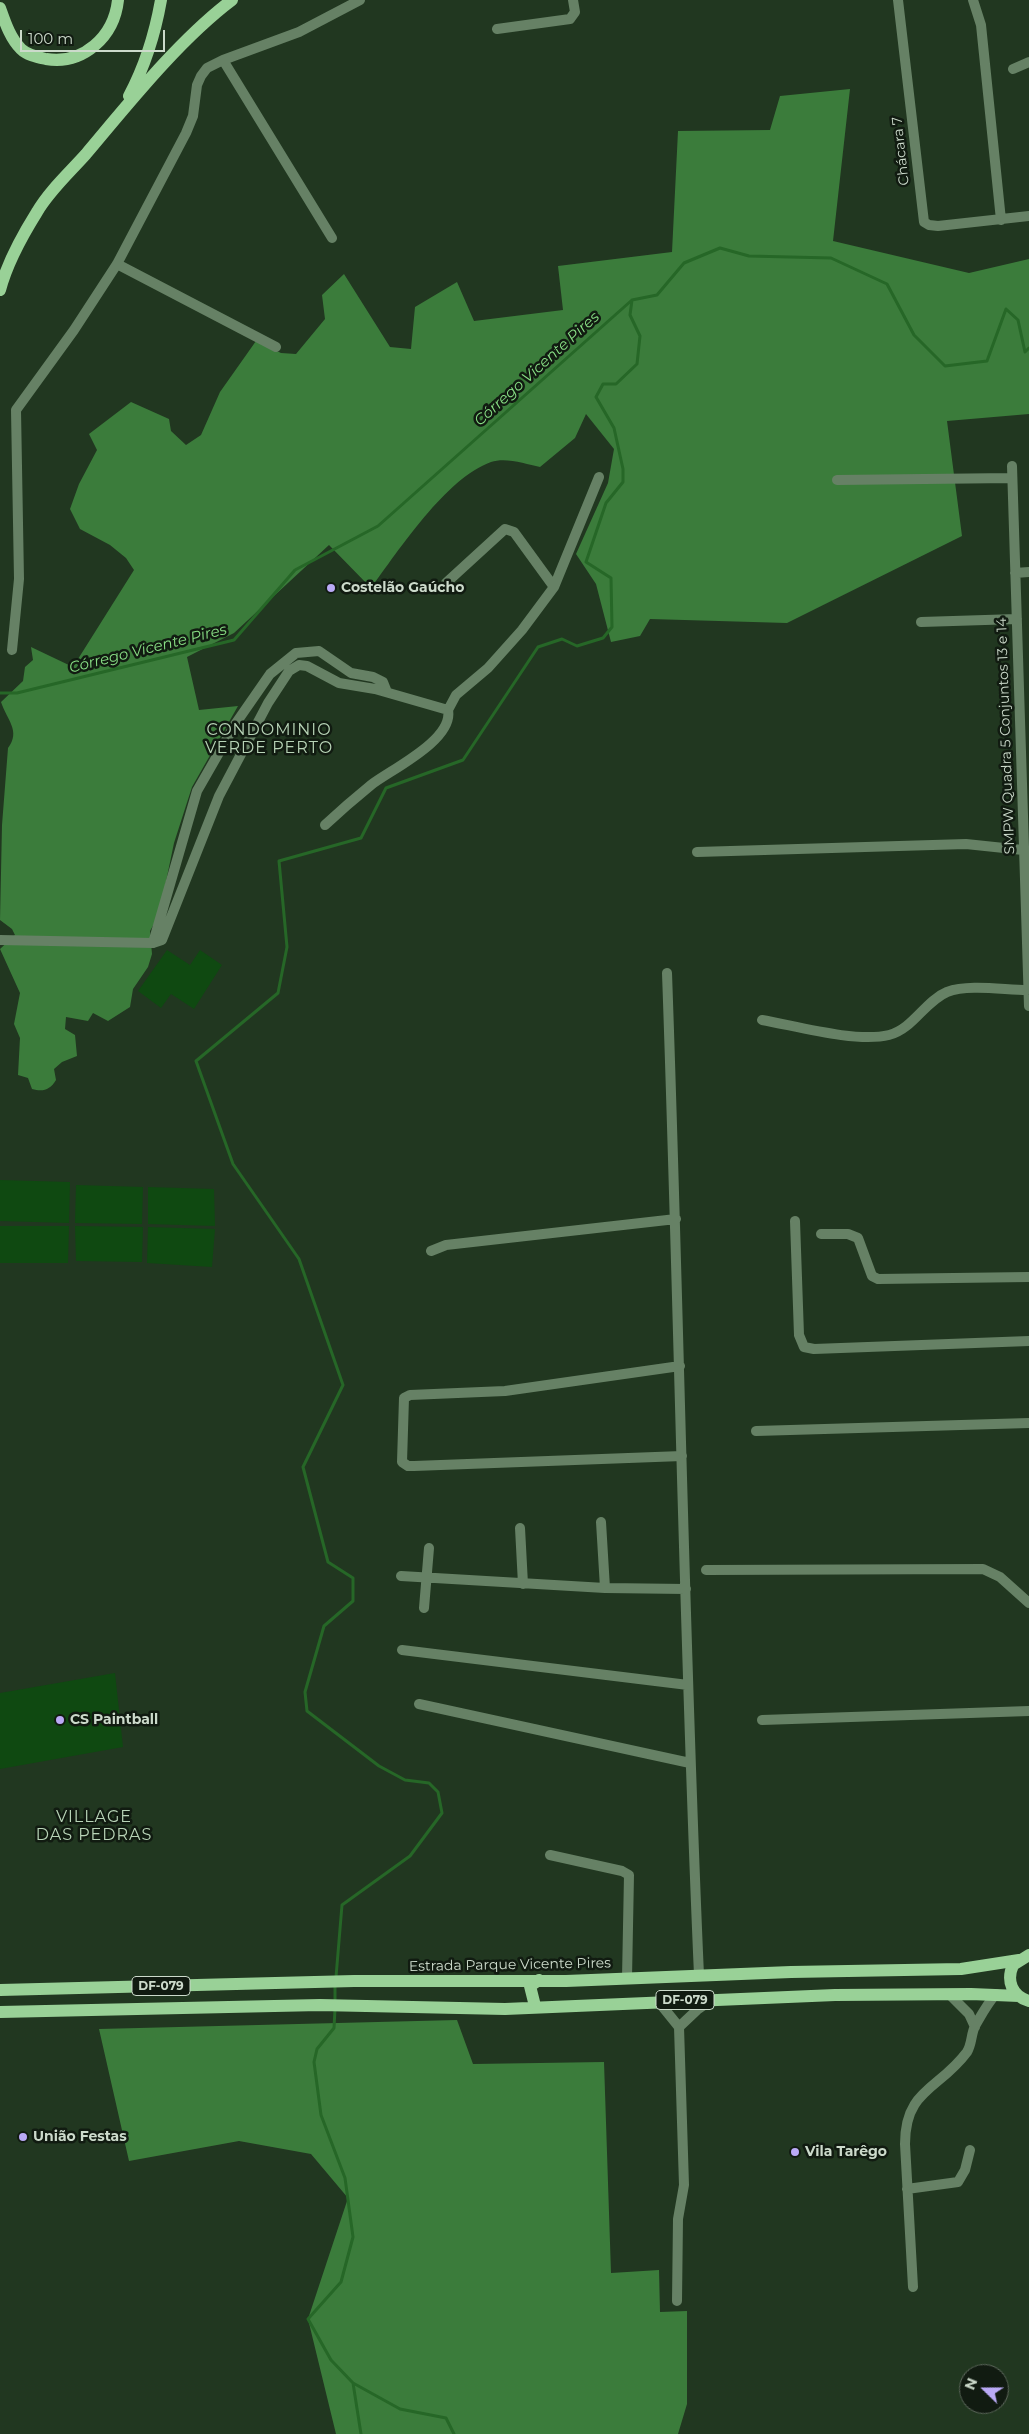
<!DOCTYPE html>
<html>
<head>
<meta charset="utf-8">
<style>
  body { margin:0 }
  #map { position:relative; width:1029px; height:2434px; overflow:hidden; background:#213720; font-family:Montserrat,sans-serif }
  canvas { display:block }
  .north { position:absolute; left:959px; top:2364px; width:50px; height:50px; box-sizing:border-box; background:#111b11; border:1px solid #5c675b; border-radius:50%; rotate:292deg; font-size:14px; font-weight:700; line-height:20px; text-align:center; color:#ccdacb }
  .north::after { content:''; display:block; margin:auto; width:18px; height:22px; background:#baaaf6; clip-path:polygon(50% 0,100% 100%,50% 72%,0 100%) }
  .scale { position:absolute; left:20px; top:30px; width:145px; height:22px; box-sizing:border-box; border:2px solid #ccdacb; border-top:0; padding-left:6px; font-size:15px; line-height:18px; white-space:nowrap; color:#ccdacb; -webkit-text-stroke:4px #111b11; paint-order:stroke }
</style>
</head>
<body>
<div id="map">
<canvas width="1029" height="2434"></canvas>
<div class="north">N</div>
<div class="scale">100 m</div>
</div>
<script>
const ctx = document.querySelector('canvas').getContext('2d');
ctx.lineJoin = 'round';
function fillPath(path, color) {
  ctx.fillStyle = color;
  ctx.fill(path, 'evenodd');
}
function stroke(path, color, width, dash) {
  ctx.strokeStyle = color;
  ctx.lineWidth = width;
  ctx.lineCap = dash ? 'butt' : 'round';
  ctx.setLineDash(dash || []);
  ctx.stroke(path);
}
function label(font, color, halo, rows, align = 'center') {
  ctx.font = font + ' Montserrat,sans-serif';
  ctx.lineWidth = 5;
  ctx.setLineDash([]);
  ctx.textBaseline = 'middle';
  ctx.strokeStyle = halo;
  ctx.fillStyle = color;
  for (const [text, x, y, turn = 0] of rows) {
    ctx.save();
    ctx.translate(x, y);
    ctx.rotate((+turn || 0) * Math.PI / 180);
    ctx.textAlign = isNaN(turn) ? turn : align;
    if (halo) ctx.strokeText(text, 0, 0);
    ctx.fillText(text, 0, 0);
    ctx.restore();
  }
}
const green = new Path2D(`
  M167,950L190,965L200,950L222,965L194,1009L171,994L161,1008L138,991Z
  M0,1180L70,1182L69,1223L0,1221Z
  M76,1185L143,1187L142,1224L75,1223Z
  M148,1187L214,1189L215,1226L148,1224Z
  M0,1226H69L68,1263H0Z
  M75,1226L143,1227L142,1262L76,1261Z
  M148,1227L215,1229L212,1267L147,1263Z
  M115,1673L123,1747L0,1769V1693Z`);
const forest = new Path2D(`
  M850,89L833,241L969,273L1029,259V414L947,421L962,536L787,623L650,619L640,636L611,642L596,584L576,554L608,483L614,449L586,414L575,438L540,467C526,464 506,457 491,462C446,478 399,550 371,588L329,545L234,633L187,657L199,710L238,706L192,787L174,843L159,915L150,931L152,954L148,967L133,989L130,1007L108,1021L93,1013L88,1021L66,1017L65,1029L75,1035L77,1056L62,1062L54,1069L56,1080C50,1090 43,1092 32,1089L28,1078L18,1075L20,1038L14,1024L20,993L0,949L15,935L12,929L0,920L2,825L8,748C21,731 7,720 1,702L23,681L25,667L33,660L31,647L73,667L134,570L126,558L110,545L80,529L70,509L79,484L97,450L89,434L131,402L169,419L171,431L186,445L201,435L220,392L256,341L281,353L296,354L325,319L322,295L344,274L390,347L411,349L415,307L457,282L474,321L563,310L558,266L672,252L678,131L770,130L780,96Z
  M457,2020L473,2064L604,2062L611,2273L659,2270L660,2312L687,2311V2404L678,2434H336L308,2319L348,2198L311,2154L239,2141L129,2161L99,2029Z`);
const stream = new Path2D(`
  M0,693H17L234,640L295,570L378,526L632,300L657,295L684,263L720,248L749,256L831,258L887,284L914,335L945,366L987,361L1006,309L1018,320L1025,352L1029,348
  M336,1977L342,1905L410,1856L442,1813L438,1792L429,1783L405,1780L379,1766L307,1711L305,1692L324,1626L353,1601V1578L328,1562L303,1467L343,1385L299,1259L233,1164L196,1061L278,993L287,947L279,861L361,838L386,788L463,760L538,647L562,639L577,646L603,638L612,627L611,578L586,562L606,503L623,482V469L614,428L596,397L603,384H616L637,364L640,336L630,315L632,300
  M335,2002V1984
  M335,2009L334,2028L317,2049L314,2062L321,2115L345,2178L353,2237L341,2282L308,2319L331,2360L353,2383L361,2434
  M353,2383L400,2409L446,2418L454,2434`);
const minor = new Path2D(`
  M898,0L924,222L929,225L938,226L1029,216
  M973,0L981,25L1001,220
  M497,29L570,19L575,12L573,0
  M1013,69L1029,62
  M332,238L223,60L299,32L360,0
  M117,264L276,347
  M1012,466L1029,1006
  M837,480L1012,478
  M1015,573L1029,572
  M446,583L505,529L514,532L554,587
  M921,622L1017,619
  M12,650L19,579L16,410L74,330L117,264L186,133L193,116L197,85L201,76L207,68L223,60
  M448,710L456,695L488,668L522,630L554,587L599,477
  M697,852L966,844L1023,850
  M0,940L153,943L162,940L219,796L268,703L289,671L299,665L307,666L339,683L375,689L448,710C454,740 390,770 371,785C355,798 340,811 325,825
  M153,943L197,791L236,723L270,674L296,653L319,651L351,673L373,677L383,682L387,692
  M667,973C679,1307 684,1641 699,1975
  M762,1020C796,1026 856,1043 889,1035C913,1029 925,1001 947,992C969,984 1004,990 1027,990
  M795,1221L799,1335L804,1347L814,1349L1029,1341
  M821,1234H848L858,1238L872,1276L878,1279L1029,1277
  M431,1251L446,1245L676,1219
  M680,1366L505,1391L410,1395L404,1398L402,1462L408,1466H414L682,1456
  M756,1431L1029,1423
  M601,1522L605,1588
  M520,1528L523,1584
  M706,1570L983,1569L1000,1577L1029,1603
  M401,1576L605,1588L686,1589
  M424,1608L429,1548
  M402,1650L688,1685
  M419,1704L690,1763
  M762,1720L1029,1711
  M550,1855L622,1871L629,1875L627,1978
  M949,1994L969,2014L975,2027
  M658,2001L679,2027L684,2185L678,2219L677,2301
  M679,2027L697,2010L710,2001
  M907,2189L958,2182L965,2170L970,2150
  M913,2287L905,2144C905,2089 939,2090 967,2052C972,2044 971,2034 975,2026C982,2014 987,2004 996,1994`);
const major = new Path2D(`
  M0,8C5,22 10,38 21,49C27,55 37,57 46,59C83,65 114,37 118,0
  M129,96C145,66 155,34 161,0
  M0,290C7,263 22,236 37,212C49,191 70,172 86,154C129,103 179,40 232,0
  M1029,1955L1013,1965C1006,1981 1012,1996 1029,2001
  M0,1990L354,1981H566L791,1972L961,1969L1019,1960
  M535,2006L530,1986L539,1980
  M0,2012L320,2005L505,2009L835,1995L971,1994L1019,1996`);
const markers = [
  [331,588,5,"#baaaf6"],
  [60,1720,5,"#baaaf6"],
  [23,2137,5,"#baaaf6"],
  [795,2152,5,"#baaaf6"]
];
const shields = [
  [161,1986,58],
  [685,2000,58]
];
const shieldNames = [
  ["DF-079",161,1986],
  ["DF-079",685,2000]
];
const streetNames = [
  ["Chácara 7",901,151,-96],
  ["SMPW Quadra 5 Conjuntos 13 e 14",1006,736,-92],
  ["Estrada Parque Vicente Pires",510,1965,-1]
];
const poiNames = [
  ["Costelão Gaúcho",341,588],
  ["CS Paintball",70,1720],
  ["União Festas",33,2137],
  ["Vila Tarêgo",805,2152]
];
const waterNames = [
  ["Córrego Vicente Pires",537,369,-42],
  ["Córrego Vicente Pires",148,649,-14]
];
const quarterNames = [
  ["CONDOMINIO",269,730],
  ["VERDE PERTO",269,748],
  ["VILLAGE",94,1817],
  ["DAS PEDRAS",94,1835]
];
fillPath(green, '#0f4911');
fillPath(forest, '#3b7c3b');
stroke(stream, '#266727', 3);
stroke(minor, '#668165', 10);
stroke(major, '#99d197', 12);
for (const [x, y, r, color] of markers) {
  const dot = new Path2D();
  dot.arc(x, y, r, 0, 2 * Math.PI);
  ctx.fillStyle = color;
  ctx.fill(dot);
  stroke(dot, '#111b11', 2);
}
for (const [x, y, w] of shields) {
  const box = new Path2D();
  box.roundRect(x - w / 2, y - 9.5, w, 19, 4);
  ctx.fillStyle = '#111b11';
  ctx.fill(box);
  stroke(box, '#ccdacb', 1);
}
label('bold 12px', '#ccdacb', null, shieldNames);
label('14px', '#ccdacb', '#111b11', streetNames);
label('bold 14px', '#ccdacb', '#111b11', poiNames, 'left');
label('italic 15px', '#88de85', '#111b11', waterNames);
ctx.letterSpacing = '1px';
label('16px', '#b8d4b7', '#111b11', quarterNames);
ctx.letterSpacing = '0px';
</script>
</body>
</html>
